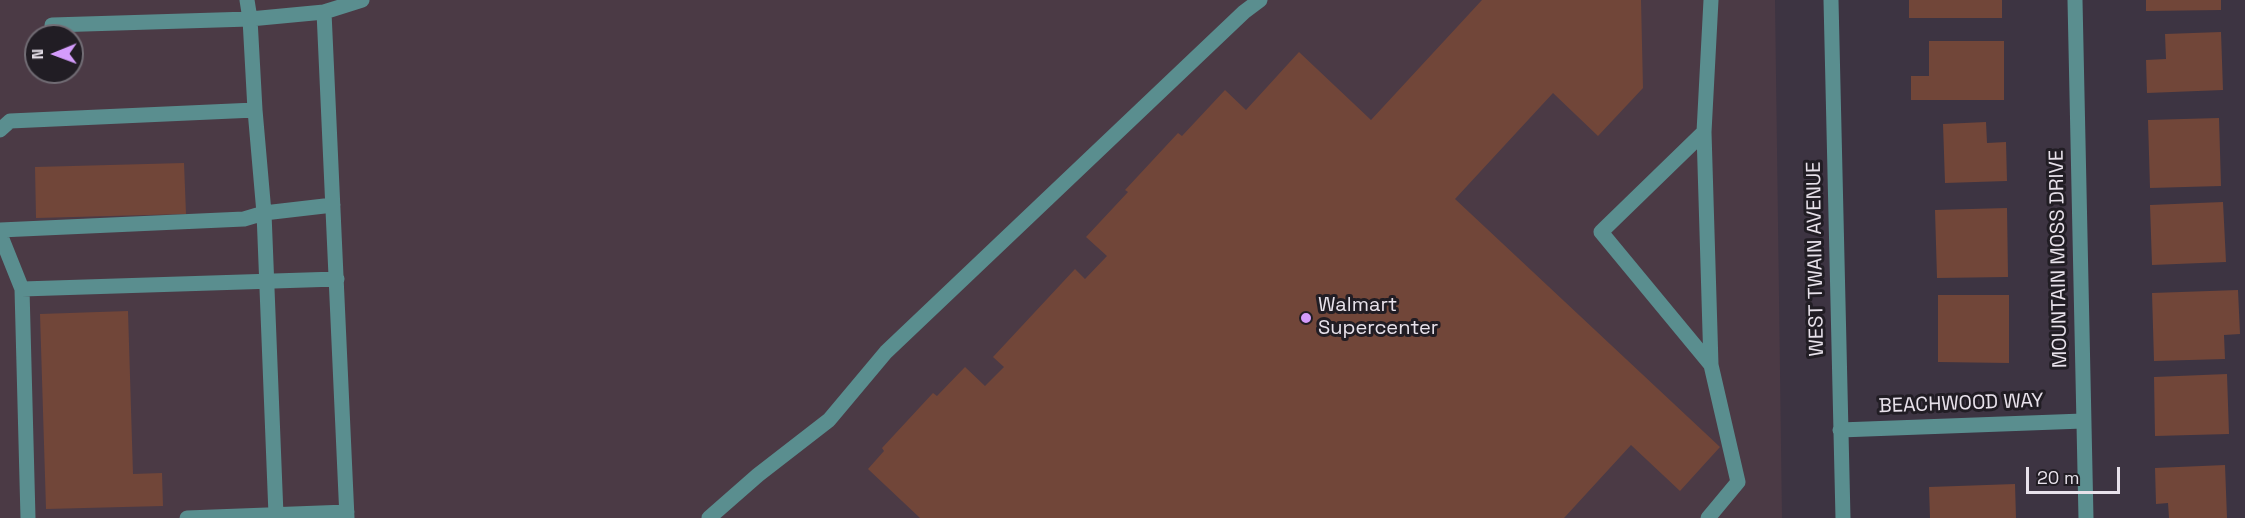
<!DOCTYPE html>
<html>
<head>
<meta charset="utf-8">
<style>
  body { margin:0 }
  #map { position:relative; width:2245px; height:518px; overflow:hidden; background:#3d3442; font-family:"Space Grotesk",sans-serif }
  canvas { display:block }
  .north { position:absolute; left:24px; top:24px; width:60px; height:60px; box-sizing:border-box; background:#211d24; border:2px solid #716c74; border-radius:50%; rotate:269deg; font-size:16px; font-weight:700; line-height:24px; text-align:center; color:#e8e2eb }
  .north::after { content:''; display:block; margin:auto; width:21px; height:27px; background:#d49cfc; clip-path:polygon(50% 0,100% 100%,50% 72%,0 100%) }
  .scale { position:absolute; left:2026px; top:467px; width:94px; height:27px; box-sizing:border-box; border:3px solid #e8e2eb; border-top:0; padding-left:8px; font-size:18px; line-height:21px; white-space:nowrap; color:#e8e2eb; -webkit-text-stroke:4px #211d24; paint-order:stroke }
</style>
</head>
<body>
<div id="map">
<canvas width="2245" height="518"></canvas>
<div class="north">N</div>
<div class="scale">20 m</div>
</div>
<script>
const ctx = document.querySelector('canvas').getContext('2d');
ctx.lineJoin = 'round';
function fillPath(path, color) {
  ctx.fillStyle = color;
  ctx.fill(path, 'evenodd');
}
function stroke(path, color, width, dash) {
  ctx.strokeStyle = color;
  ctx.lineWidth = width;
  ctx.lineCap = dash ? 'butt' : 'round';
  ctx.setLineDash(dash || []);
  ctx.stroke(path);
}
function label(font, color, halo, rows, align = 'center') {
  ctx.font = font + ' "Space Grotesk",sans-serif';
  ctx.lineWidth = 6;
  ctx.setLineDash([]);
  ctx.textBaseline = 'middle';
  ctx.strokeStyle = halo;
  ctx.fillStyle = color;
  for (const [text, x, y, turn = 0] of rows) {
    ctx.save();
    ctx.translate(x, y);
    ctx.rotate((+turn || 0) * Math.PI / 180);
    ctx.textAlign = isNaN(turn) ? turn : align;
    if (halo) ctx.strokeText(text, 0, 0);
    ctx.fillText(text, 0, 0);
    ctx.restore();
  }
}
const commercial = new Path2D(`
  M0,0H1775L1782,518H0ZM36,36H72V72H36Z`);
const building = new Path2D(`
  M1482,0H1641L1643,88L1598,136L1553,93L1455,199L1720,447L1680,491L1631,445L1564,518H920L868,469L884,451L882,448L933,393L937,396L965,367L985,386L1004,367L993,357L1075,269L1085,279L1107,256L1086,237L1128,192L1125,190L1178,133L1182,136L1225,90L1246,110L1299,52L1371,120Z
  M1909,0H2002V18H1909Z
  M2146,0H2221V10L2146,11Z
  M2221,32L2223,90L2147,93L2146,60L2166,59L2165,34Z
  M1929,41H2004V100H1911V76H1929Z
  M2219,118L2221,186L2150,188L2148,120Z
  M1986,122L1987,143L2006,142L2007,181L1945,183L1943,124Z
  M184,163L186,214L36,218L35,167Z
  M2223,202L2226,262L2152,265L2150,205Z
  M2007,208L2008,277L1937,278L1935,210Z
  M2238,290L2240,334L2224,335L2225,359L2154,361L2152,293Z
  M1938,295H2009V363L1938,362Z
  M128,311L133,474L162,473L163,506L46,509L40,314Z
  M2227,374L2229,434L2155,436L2154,377Z
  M2225,465L2227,518H2169L2168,503L2156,504L2155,468Z
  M2015,484L2016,518H1930L1929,487Z`);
const minor = new Path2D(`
  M247,0L250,19L255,110
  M1831,0L1843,518
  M2075,0L2086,518
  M324,12L347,518
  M52,25L250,19L324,12L362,0
  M0,130L10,121L255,110L264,213L276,515
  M1704,132L1711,365
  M0,230L244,219L264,213L333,205
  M0,234L22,289
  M1840,430L2083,421
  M28,518L22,289L337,279
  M187,518L347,512
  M709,518L758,475L829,420L886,352L1244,12L1260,0
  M1708,518L1738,482L1711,365L1601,232L1704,132L1711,0`);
const markers = [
  [1306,318,6,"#d49cfc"]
];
const streetNames = [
  ["WEST TWAIN AVENUE",1816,259,-91],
  ["MOUNTAIN MOSS DRIVE",2059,259,-91],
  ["BEACHWOOD WAY",1961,404,-2]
];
const poiNames = [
  ["Walmart",1318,306],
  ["Supercenter",1318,329]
];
fillPath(commercial, '#4b3a45');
fillPath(building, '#714639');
stroke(minor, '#5a8e8f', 15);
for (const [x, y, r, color] of markers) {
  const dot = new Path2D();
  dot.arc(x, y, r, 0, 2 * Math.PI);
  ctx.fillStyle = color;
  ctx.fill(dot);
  stroke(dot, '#211d24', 2);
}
label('20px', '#e8e2eb', '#211d24', streetNames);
label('20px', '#e8e2eb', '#211d24', poiNames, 'left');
</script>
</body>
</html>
